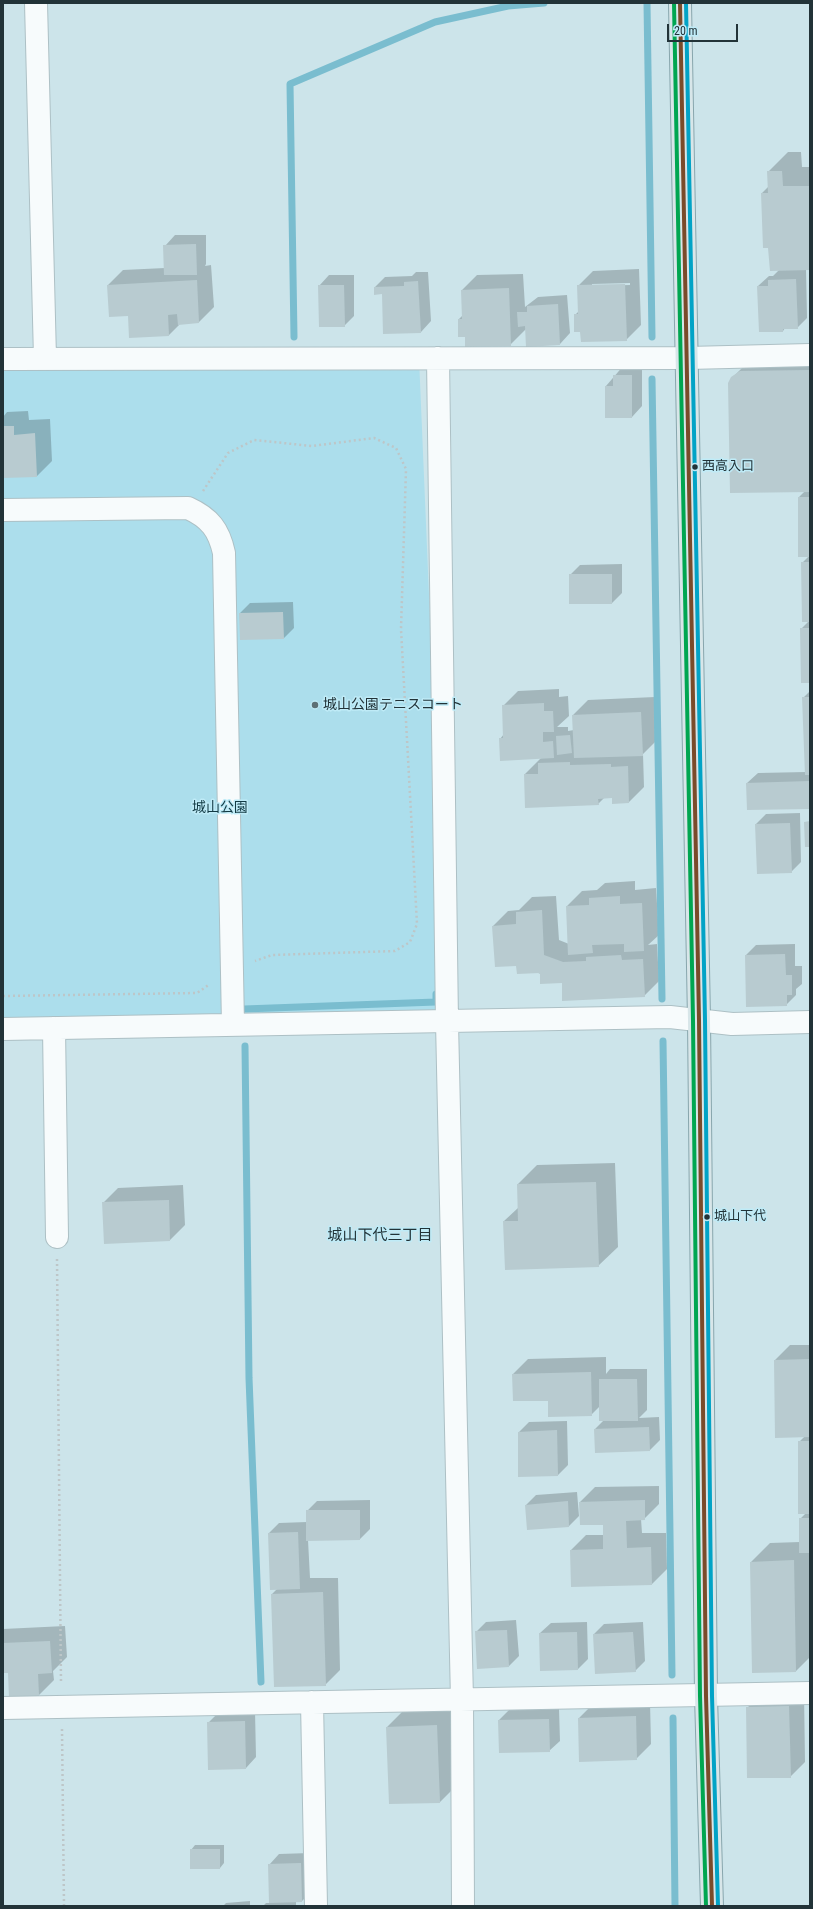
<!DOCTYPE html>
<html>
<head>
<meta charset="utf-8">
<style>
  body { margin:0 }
  #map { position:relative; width:813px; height:1909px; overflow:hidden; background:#cce4ea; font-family:"Roboto Condensed",sans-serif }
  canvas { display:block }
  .frame { position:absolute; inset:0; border:4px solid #223338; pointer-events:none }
  .scale { position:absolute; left:667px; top:24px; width:71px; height:18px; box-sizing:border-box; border:2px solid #223338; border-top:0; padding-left:5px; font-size:12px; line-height:14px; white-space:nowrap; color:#223338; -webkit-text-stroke:3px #bfebf7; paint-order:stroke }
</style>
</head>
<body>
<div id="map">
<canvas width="813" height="1909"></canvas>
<div class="frame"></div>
<div class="scale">20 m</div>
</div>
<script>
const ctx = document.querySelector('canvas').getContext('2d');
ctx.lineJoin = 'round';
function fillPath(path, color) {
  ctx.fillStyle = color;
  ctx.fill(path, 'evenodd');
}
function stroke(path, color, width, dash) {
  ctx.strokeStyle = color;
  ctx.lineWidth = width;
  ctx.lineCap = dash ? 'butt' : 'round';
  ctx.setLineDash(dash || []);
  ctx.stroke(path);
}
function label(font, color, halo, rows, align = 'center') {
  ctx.font = font + ' "Roboto Condensed","Noto Sans JP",sans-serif';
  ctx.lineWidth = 3;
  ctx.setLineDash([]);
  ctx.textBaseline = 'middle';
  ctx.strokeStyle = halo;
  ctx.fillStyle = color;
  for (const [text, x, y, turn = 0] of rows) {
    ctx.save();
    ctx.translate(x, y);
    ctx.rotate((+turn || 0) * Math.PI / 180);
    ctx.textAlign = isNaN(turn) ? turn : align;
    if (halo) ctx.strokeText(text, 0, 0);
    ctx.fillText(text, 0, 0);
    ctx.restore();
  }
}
const green = new Path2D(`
  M419,358L447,1022L3,1029V366Z`);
const shadow = new Path2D(`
  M788,152H801L802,167H810V269H806L807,318L797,328H785L783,331H760L758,286L769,276H773L779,270L769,247L762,193L769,186L768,172Z
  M175,235H206V264L205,266L211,265L214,307L199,322L181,323L169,335L130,337L129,315L108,285L123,270L165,268V246Z
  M639,269L641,325L626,340L581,331L575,315L579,311L578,286L593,271ZM630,283V285L592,286V284Z
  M416,272H428L431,321L421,332L375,287L385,277L412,276Z
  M523,274L525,307L538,297L567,295L570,333L560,344L526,329L510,345L466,336L459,319L463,315L462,290L477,275Z
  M329,275H354V316L344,326L319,286Z
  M810,351V682L801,629L809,621L802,563L809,556L799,497L805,491L732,378L752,358Z
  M624,365H642V406L632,417L606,386Z
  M28,411L29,420L50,419L52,461L37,476L3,477V417L7,412Z
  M622,564V593L612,603L570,575L580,565Z
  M293,602L294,628L284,638L240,613L250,603Z
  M559,689V697L568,696L569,716L557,727H568V731L574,730L573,715L588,700L655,697L657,740L643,754L644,787L629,802L613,797H605L598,804L525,774L541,758L500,739L504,734L503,706L518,691Z
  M810,691V808L747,783L758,773L806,772L803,698Z
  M800,813L801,862L791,872L756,824L766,814Z
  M635,881V890L656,888L659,935L648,945L657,944L659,981L644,996L562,982L517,965L493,926L508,911L519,910L532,897L556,896L559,940L569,944L567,906L582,891L597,890L605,883Z
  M795,944V966H802V984L796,989V995L786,1005L746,955L756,945Z
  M615,1163L618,1247L598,1266L504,1221L518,1208V1184L537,1165Z
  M183,1185L185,1225L170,1240L105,1243L103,1203L118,1188Z
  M790,1345H810V1657L796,1671L753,1672L751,1562L770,1543L800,1542V1519L806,1513L799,1442L805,1436L775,1360Z
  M606,1357V1374L610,1369H647V1410L639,1418L659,1417L660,1440L650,1450L595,1429L604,1420L600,1406L591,1415L549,1400H514L513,1374L528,1359Z
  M567,1421L568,1465L558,1475L519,1476V1432L529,1422Z
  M659,1486V1504L644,1519H641L642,1533H666L667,1569L652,1584L571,1550L586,1535H604V1524L580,1502L595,1487Z
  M577,1492L579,1516L569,1526L526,1505L536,1495Z
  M370,1500V1529L360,1539L308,1540L310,1578H338L340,1670L325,1685L272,1594L277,1589L269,1533L279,1523L307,1522V1511L317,1501Z
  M516,1620L519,1656L509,1666L476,1632L486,1622Z
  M587,1622L588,1659L578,1669L540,1633L551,1623Z
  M643,1622L645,1661L635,1671L594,1634L604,1624Z
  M65,1626L67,1657L53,1671L54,1680L39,1695L9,1672H3V1629Z
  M804,1692L805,1762L790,1777L747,1708L762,1693Z
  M650,1702L651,1744L636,1759L579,1718L594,1703Z
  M559,1709L560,1741L549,1751L499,1720L509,1710Z
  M452,1710L455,1787L440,1802L387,1727L402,1712Z
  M255,1711L256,1757L246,1768H209L208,1723L219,1712Z
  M195,1845H224V1863L220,1868L191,1850Z
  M310,1853L312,1891L302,1901L296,1902V1906H263L266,1903H270L269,1865L279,1854Z
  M250,1901V1906H223L226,1903Z`);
const stream = new Path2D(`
  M647,3L652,337
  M294,337L290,84L435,22L508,6L544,3
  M652,379L662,999
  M244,1009L436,1002V994
  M663,1041L672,1675
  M245,1046L249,1378L261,1682
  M673,1718L675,1906`);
const building = new Path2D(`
  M767,171H782L783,186H810V270L770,271L768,248H763L761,193H768Z
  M196,244L197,275H164L163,245Z
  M796,279L798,329H783V332H759L757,286H768V280Z
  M197,280L199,323L178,325L177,314L168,315L169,336L129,338L128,316L109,317L107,285Z
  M418,281L421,333L383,334L382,294L374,295V287L404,286V282Z
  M625,284L627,341L581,342L580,332H574V314H578L577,285Z
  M318,285H344L345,327H319Z
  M509,288L511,346L465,347V337H458V319H462L461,290Z
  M558,304L560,345L526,347L525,326L518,327L517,312H527V306Z
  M810,370V492L730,493L728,383L731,377L740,371Z
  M613,375H632V418H605V386H613Z
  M3,426H14V435L35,433L37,477L3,478Z
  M798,497H810V557H798Z
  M801,562H810V622H802Z
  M569,574H612V604H569Z
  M283,612L284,639L240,640L239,613Z
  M800,628H810V683H801Z
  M802,697H810V775H805Z
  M544,703V711H553L554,732H543V742L553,741L554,758L500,761L499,738H503L502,705Z
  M641,712L643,756L574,758L572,715Z
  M570,735L572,753L557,755L556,736Z
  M570,762V765L611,764V767L628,766L629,803L612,804V798L598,799L599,805L525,808L524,774H538V763Z
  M810,781V809L747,810L746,783Z
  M810,821V847H805L804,822Z
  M790,823L792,873L757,874L755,824Z
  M620,896V904L642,903L644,951L624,952V944L592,945L593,953L568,955L566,906L589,905V898Z
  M542,910L544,955L563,962L586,961V957L621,955L622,960L643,959L645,997L562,1001V983L540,984V973L517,974L516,966L495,967L492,926L516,924V912Z
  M785,954L786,975H792V995H787V1006L746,1007L745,955Z
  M596,1182L599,1267L505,1270L503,1221H518L517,1184Z
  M169,1200L170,1241L104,1244L102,1202Z
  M810,1359V1437L775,1438L774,1360Z
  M591,1372L592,1416L548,1417V1401H513L512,1374Z
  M599,1379H637L638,1421H599Z
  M649,1427L650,1451L595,1453L594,1429Z
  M557,1430L558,1476L518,1477V1432Z
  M798,1441H810V1514H798Z
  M645,1500V1520L626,1521L627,1548L651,1547L652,1585L571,1587L570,1550L603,1549V1525H580L579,1502Z
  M568,1501L569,1527L527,1530L525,1505Z
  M306,1510H360V1540L306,1541Z
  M799,1518H810V1553H799Z
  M298,1532L300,1589L270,1590L268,1533Z
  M794,1560L796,1672L752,1673L750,1562Z
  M323,1592L326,1686L274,1687L271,1594Z
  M507,1630L509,1667L477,1669L475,1631Z
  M577,1632L578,1670L540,1671L539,1633Z
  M633,1632L636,1672L595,1674L593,1634Z
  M50,1641L52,1673L38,1674L39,1696L9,1698L8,1673H3V1643Z
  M789,1706L791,1778H747L746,1707Z
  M636,1716L637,1760L579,1762L578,1718Z
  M549,1719L550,1752L499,1753L498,1720Z
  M245,1721L246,1769L208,1770L207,1722Z
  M437,1725L440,1803L389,1804L386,1727Z
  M190,1849H220V1869H190Z
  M301,1863L302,1902L269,1903L268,1864Z`);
const path = new Path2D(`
  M203,491L228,453L254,440L312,446L374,438L396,448L406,469L401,629L417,924L410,942L395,951L272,955L255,961
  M3,996L197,993L210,984
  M57,1259L61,1684
  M62,1729L64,1906`);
const minor = new Path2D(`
  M36,3L45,358
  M438,358L447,1022L462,1700L463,1906
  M3,359L688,358L810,355
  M3,510L188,508C210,518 219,530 224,553L233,1025
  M54,1028L57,1237
  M3,1029L670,1017L732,1024L810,1022
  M312,1702L316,1906
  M3,1708L810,1693`);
const major = new Path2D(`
  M680,3L699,1020L706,1696L712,1906`);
const bus1 = new Path2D(`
  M680,3L699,1020L706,1696L712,1906`);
const bus2 = new Path2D(`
  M674,3L693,1020L700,1696L706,1906`);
const bus3 = new Path2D(`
  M686,3L705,1020L712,1696L718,1906`);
const markers = [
  [695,467,3.5,"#223338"],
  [315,705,4,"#5e7176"],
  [707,1217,3.5,"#223338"]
];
const busNames = [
  ["西高入口",702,467],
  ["城山下代",714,1217]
];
const poiNames = [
  ["城山公園テニスコート",323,705]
];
const parkNames = [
  ["城山公園",220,808]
];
const neighbourhoodNames = [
  ["城山下代三丁目",380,1236]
];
fillPath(green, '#acdeec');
fillPath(shadow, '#0003');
stroke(stream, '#7abdcf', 7);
fillPath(building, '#b8cbd0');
stroke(minor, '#adc0c5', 24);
stroke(major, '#88a6ad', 24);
stroke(path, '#bdc6c8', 2.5, [2, 3]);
stroke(minor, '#f7fbfc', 22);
stroke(major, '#d8e6e9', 22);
stroke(bus1, '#7a4b2a', 4);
stroke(bus2, '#00a651', 4);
stroke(bus3, '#02a3c6', 4);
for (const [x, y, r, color] of markers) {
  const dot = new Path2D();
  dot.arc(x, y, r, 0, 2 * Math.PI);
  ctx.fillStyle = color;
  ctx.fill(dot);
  stroke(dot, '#bfebf7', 1.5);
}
label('13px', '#223338', '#bfebf7', busNames, 'left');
label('14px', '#223338', '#bfebf7', poiNames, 'left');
label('14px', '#123a44', '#bfebf7', parkNames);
label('15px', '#223338', '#bfebf7', neighbourhoodNames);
</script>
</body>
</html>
